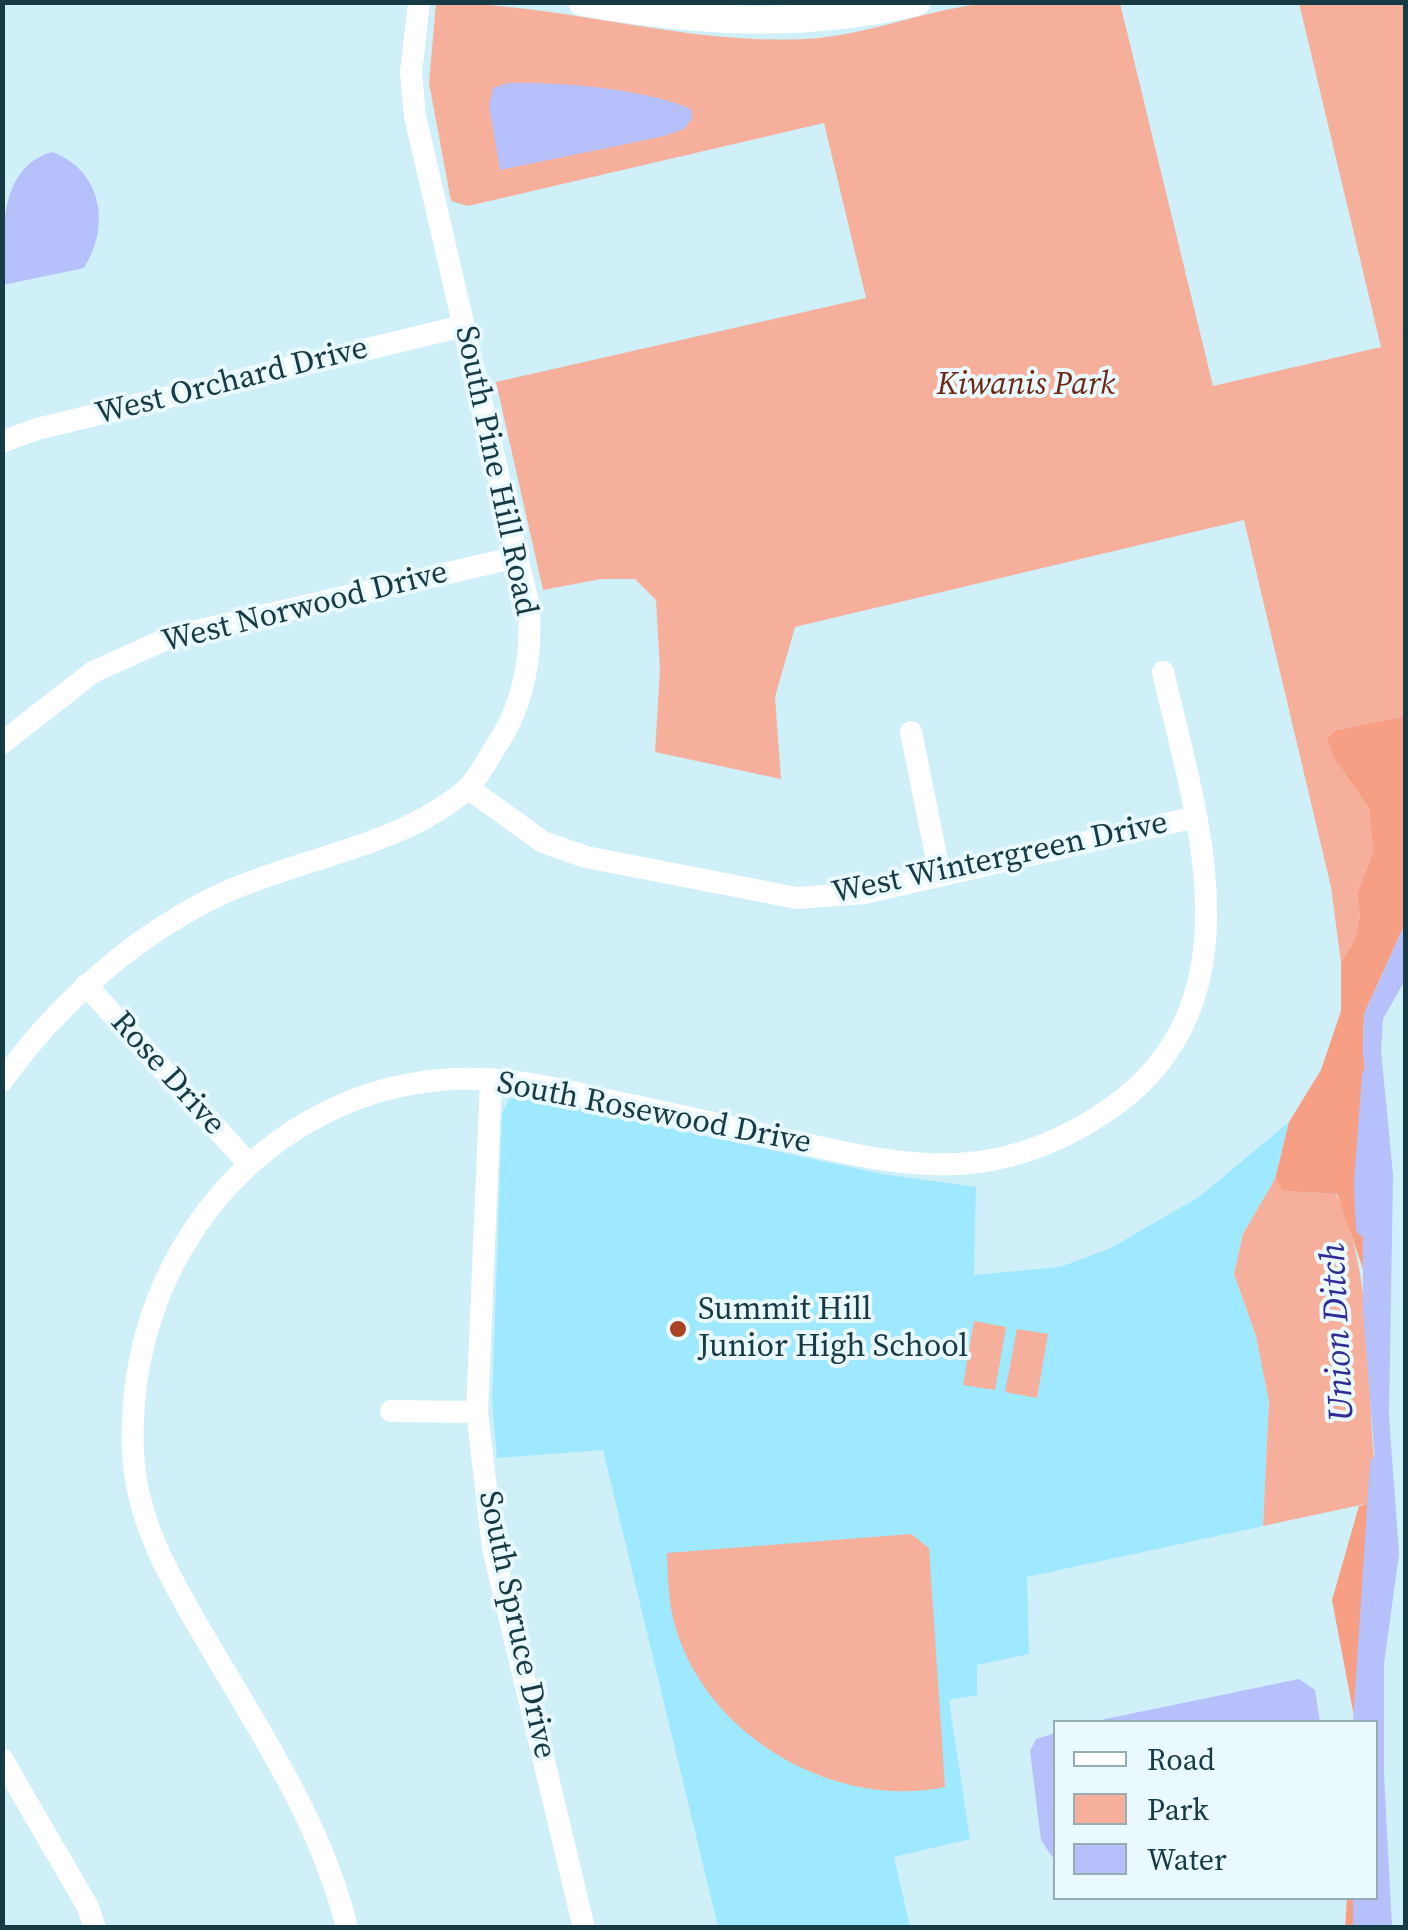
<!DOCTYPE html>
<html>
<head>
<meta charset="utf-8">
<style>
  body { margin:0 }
  #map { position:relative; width:1408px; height:1930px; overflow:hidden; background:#cfeff9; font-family:"Source Serif 4",serif }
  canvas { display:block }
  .frame { position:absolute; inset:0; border:5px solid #173b45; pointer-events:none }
  .legend { position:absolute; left:1053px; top:1720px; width:325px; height:180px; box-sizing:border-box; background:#e9f9fe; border:2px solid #95adb4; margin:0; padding:12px 18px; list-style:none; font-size:30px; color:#173b45 }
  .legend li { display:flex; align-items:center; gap:20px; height:50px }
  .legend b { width:50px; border:2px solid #95adb4 }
</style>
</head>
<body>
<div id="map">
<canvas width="1408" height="1930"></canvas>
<div class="frame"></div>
<ul class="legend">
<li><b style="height:12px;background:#fff"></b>Road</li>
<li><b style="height:28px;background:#f6af9a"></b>Park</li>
<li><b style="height:28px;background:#b6c0fb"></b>Water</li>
</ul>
</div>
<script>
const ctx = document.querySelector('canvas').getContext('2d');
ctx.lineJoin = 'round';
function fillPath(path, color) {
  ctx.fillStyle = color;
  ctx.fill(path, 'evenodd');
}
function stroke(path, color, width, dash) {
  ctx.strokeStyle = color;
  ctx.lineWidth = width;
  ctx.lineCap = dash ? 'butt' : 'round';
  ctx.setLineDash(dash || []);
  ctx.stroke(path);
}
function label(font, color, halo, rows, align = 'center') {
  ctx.font = font + ' "Source Serif 4",serif';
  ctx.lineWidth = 8;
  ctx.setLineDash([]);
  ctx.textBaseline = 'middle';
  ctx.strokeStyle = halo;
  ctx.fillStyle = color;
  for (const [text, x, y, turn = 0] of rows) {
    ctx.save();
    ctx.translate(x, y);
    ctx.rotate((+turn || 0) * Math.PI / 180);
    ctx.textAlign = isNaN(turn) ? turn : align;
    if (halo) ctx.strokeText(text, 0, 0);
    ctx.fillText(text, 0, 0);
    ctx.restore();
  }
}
const built = new Path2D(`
  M524,1097L882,1174L976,1187L974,1275L1060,1267L1109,1249L1199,1197L1289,1122L1275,1179L1243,1234L1234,1274L1256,1336L1269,1402L1263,1526L1027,1577L1029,1654L977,1665V1695L949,1700L970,1839L894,1857L910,1927H718L603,1450L497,1458L492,1401L502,1114L509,1099Z`);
const green = new Path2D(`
  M436,3C559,2 680,45 805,39C869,36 928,8 991,3C1033,0 1077,3 1120,3L1213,386L1381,347L1299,3H1405V716L1336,730L1334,758L1369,809L1373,852L1357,894L1360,916L1355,939L1341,962L1331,887L1244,520L795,627L775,697L781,779L655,752L660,670L656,600L635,579H601L543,590L496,382L866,298L824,123L468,206L451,201L429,83Z
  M1275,1179L1284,1191L1336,1194C1379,1285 1363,1400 1379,1501L1263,1526L1269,1402L1256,1336L1234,1274L1243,1234Z
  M974,1321L1006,1327L995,1390L963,1385Z
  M1017,1329L1048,1334L1037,1398L1005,1392Z
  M911,1534L929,1548L945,1787C836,1810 709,1738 676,1629C668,1604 668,1578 667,1553Z`);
const forest = new Path2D(`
  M1405,716V924L1364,1014L1363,1052L1371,1123L1364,1272L1337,1194L1283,1191L1275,1179L1289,1122L1321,1070L1341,1011V962L1355,939L1360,916L1357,894L1373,852L1369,809L1334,758L1327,739L1336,730Z
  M1379,1501V1572L1365,1681L1364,1722H1355L1332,1600L1359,1506Z
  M1347,1898H1365L1368,1927L1345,1928Z`);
const water = new Path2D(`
  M508,83C561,82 643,88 691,109L692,119L684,129L660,137L500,170L489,106L493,88Z
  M52,152C102,170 111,226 84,268L3,285C2,229 0,167 52,152Z
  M1405,924V980L1383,1019L1381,1051L1393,1175L1389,1416L1399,1554L1384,1664V1774L1392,1927L1368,1928L1365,1898H1376V1722H1364L1381,1535L1363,1310V1219L1371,1123L1363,1052L1364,1014Z
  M1299,1679L1315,1690L1320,1722H1091Z
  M1055,1733H1056L1055,1861L1041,1840L1030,1751L1036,1739Z`);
const canal = new Path2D(`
  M1365,1228L1363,1184L1371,1075
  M1362,1722L1379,1464
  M1362,1898V1928`);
const minor = new Path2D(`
  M2,442L37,429L463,326
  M911,732L940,875
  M2,743L93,672L171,637L517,557
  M468,788L543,842L586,857L797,898L864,893L1196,817
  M86,985L248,1163
  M491,1079L477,1412L493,1548L584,1928
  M2,1081C59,1002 138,932 228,891C305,857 400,846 466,790C478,779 487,760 496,746C524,705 532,656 529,608L415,116L411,73L419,2
  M391,1411L477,1412
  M2,1759L88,1907L95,1928
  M347,1928C322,1825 264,1738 211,1648C175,1586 137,1527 133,1453C129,1358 158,1268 220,1195C276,1130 355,1087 441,1080C498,1075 552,1087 607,1100C669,1113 731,1127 792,1141C846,1153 903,1167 958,1164C1018,1161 1075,1136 1122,1100C1259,992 1195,811 1163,672`);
const tertiary = new Path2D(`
  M582,2C696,22 804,29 917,2`);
const markers = [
  [678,1329,10,"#ab4323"]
];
const streetNames = [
  ["West Orchard Drive",232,382,-14],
  ["South Pine Hill Road",495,471,78],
  ["West Norwood Drive",305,608,-14],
  ["West Wintergreen Drive",1000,859,-12],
  ["Rose Drive",167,1074,48],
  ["South Rosewood Drive",654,1114,11],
  ["South Spruce Drive",516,1625,78]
];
const parkNames = [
  ["Kiwanis Park",1026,386]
];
const poiNames = [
  ["Summit Hill",698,1311],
  ["Junior High School",698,1348]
];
const waterNames = [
  ["Union Ditch",1339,1332,-93]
];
fillPath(built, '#9ee9ff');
fillPath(green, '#f6af9a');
fillPath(forest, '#f79f85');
fillPath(water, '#b6c0fb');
stroke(canal, '#b6c0fb', 18);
stroke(minor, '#fff', 22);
stroke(tertiary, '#fff', 28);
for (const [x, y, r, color] of markers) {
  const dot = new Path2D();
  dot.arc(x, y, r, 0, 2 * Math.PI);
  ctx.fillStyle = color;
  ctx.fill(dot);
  stroke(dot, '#e9f9fe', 4);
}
label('32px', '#173b45', '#e9f9fe', streetNames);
label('italic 32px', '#6c2813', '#e9f9fe', parkNames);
label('32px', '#173b45', '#e9f9fe', poiNames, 'left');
label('italic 35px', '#322b99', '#e9f9fe', waterNames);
</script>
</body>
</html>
